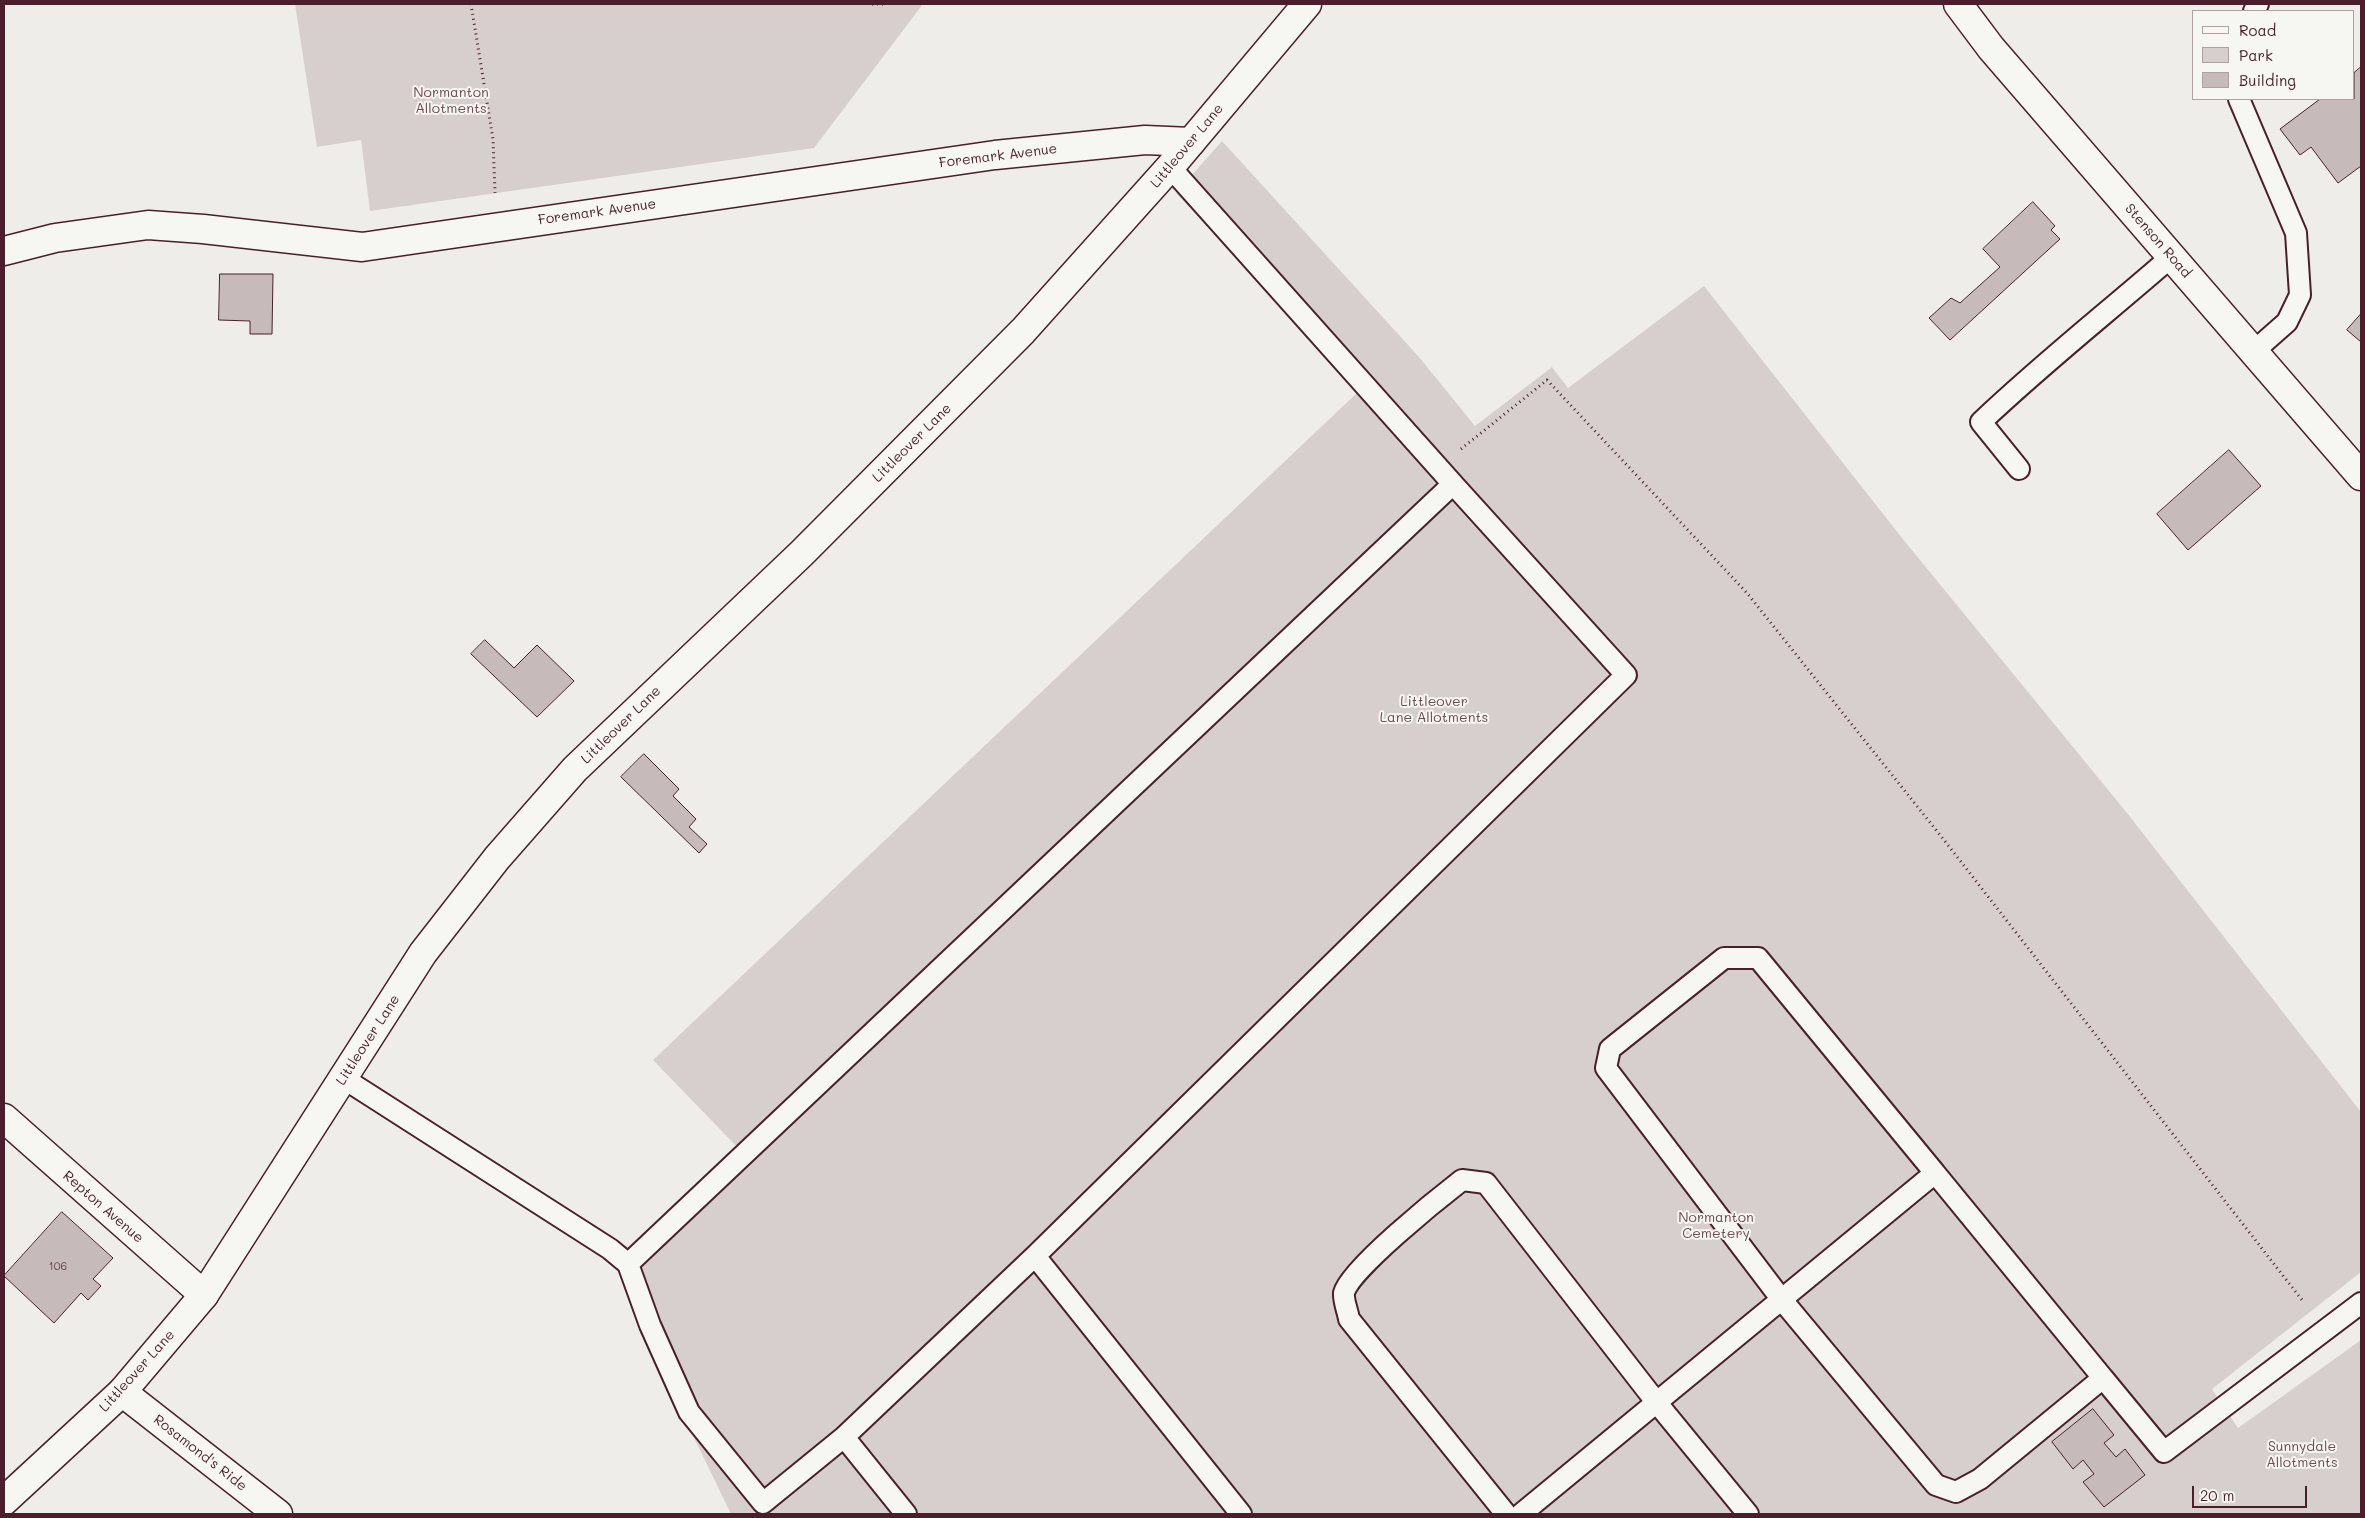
<!DOCTYPE html>
<html>
<head>
<meta charset="utf-8">
<style>
  body { margin:0 }
  #map { position:relative; width:2365px; height:1518px; overflow:hidden; background:#efedea; font-family:Mali,sans-serif }
  canvas { display:block }
  .frame { position:absolute; inset:0; border:5px solid #4a1f2b; pointer-events:none }
  .legend { position:absolute; left:2192px; top:10px; width:162px; height:90px; box-sizing:border-box; background:#f6f6f2; border:1px solid #b1a0a2; margin:0; padding:6px 9px; list-style:none; font-size:15px; color:#4a1f2b }
  .legend li { display:flex; align-items:center; gap:10px; height:25px }
  .legend b { width:25px; border:1px solid #b1a0a2 }
  .scale { position:absolute; left:2192px; top:1486px; width:115px; height:22px; box-sizing:border-box; border:2px solid #4a1f2b; border-top:0; padding-left:6px; font-size:15px; line-height:18px; white-space:nowrap; color:#4a1f2b; -webkit-text-stroke:4px #f6f6f2; paint-order:stroke }
</style>
</head>
<body>
<div id="map">
<canvas width="2365" height="1518"></canvas>
<div class="frame"></div>
<ul class="legend">
<li><b style="height:6px;background:#f6f6f2"></b>Road</li>
<li><b style="height:14px;background:#d7cfce"></b>Park</li>
<li><b style="height:14px;background:#c6babb"></b>Building</li>
</ul>
<div class="scale">20 m</div>
</div>
<script>
const ctx = document.querySelector('canvas').getContext('2d');
ctx.lineJoin = 'round';
function fillPath(path, color) {
  ctx.fillStyle = color;
  ctx.fill(path, 'evenodd');
}
function stroke(path, color, width, dash) {
  ctx.strokeStyle = color;
  ctx.lineWidth = width;
  ctx.lineCap = dash ? 'butt' : 'round';
  ctx.setLineDash(dash || []);
  ctx.stroke(path);
}
function label(font, color, halo, rows, align = 'center') {
  ctx.font = font + ' Mali,sans-serif';
  ctx.lineWidth = 4;
  ctx.setLineDash([]);
  ctx.textBaseline = 'middle';
  ctx.strokeStyle = halo;
  ctx.fillStyle = color;
  for (const [text, x, y, turn = 0] of rows) {
    ctx.save();
    ctx.translate(x, y);
    ctx.rotate((+turn || 0) * Math.PI / 180);
    ctx.textAlign = isNaN(turn) ? turn : align;
    if (halo) ctx.strokeText(text, 0, 0);
    ctx.fillText(text, 0, 0);
    ctx.restore();
  }
}
const green = new Path2D(`
  M295,4H923L814,148L370,211L361,140L317,147Z
  M1222,141L1419,357L1475,426L1552,367L1568,388L1704,286L1902,538L2127,813L2361,1112V1272L2212,1389L2238,1428L2361,1340V1514H731L683,1415L615,1241L637,1251L741,1151L653,1060L1360,390L1176,193Z`);
const building = new Path2D(`
  M2361,67V166L2338,183L2311,147L2300,155L2280,129L2320,99H2354V73Z
  M2033,202L2055,226L2051,230L2060,239L1950,340L1929,318L1951,298L1960,303L2000,267L1983,249Z
  M220,274H273L272,334H250V321L219,320Z
  M2361,314V342L2347,330Z
  M2229,450L2261,486L2188,550L2157,514Z
  M485,640L514,668L537,645L574,681L537,717L471,654Z
  M644,754L679,789L673,796L696,819L689,827L707,844L699,853L621,777Z
  M62,1212L113,1258L93,1279L101,1286L88,1300L81,1293L54,1323L4,1276Z
  M2093,1409L2114,1435L2104,1443L2116,1457L2125,1449L2145,1475L2104,1507L2083,1482L2094,1474L2083,1460L2073,1469L2052,1442Z`);
const path = new Path2D(`
  M471,4L493,139L495,193
  M872,4H887
  M1461,449L1547,380L1747,593L1944,840L2302,1300`);
const lane = new Path2D(`
  M2254,11L2258,4
  M2239,99L2296,233L2300,295L2287,322L2253,352
  M2019,469L1981,422C2042,364 2108,312 2171,257
  M343,1078L610,1249L628,1264L650,1325L689,1412L763,1503L844,1437L1035,1256L1626,675L1453,484
  M1035,1256L1241,1514
  M628,1264L1453,484L1170,167
  M2103,1378L2164,1452L2361,1303
  M844,1437L906,1514
  M1506,1514L1349,1319C1348,1312 1343,1300 1344,1293C1349,1270 1440,1197 1462,1180L1486,1183L1657,1403L1748,1514
  M1521,1514L1935,1173L1758,958H1724L1610,1049L1606,1068L1782,1300L1936,1485L1956,1492L1980,1479L2103,1378L1935,1173`);
const street = new Path2D(`
  M4,251L55,238L148,225L203,229L362,247L995,155L1145,140L1191,142
  M4,1118L204,1295
  M122,1392L278,1514`);
const secondary = new Path2D(`
  M1958,4L1991,48L2361,476
  M4,1501L122,1392L204,1295L423,953L497,858L575,769L802,553L1023,331L1170,167L1307,4`);
const numberNames = [
  ["106",58,1267]
];
const parkNames = [
  ["Normanton",451,93],
  ["Allotments",451,109],
  ["Littleover",1434,702],
  ["Lane Allotments",1434,718],
  ["Normanton",1716,1218],
  ["Cemetery",1716,1234],
  ["Sunnydale",2302,1447],
  ["Allotments",2302,1463]
];
const streetNames = [
  ["Littleover Lane",1187,146,-50],
  ["Foremark Avenue",998,156,-7],
  ["Foremark Avenue",597,212,-8],
  ["Stenson Road",2158,241,49],
  ["Littleover Lane",912,443,-45],
  ["Littleover Lane",621,725,-44],
  ["Littleover Lane",368,1040,-57],
  ["Repton Avenue",103,1207,41],
  ["Littleover Lane",137,1371,-48],
  ["Rosamond's Ride",200,1453,38]
];
fillPath(green, '#d7cfce');
fillPath(building, '#c6babb');
stroke(building, '#4a1f2b', 1);
stroke(lane, '#4a1f2b', 24);
stroke(street, '#4a1f2b', 31);
stroke(secondary, '#4a1f2b', 31);
stroke(path, '#4a1f2b', 3, [1, 4]);
stroke(lane, '#f6f6f2', 20);
stroke(street, '#f6f6f2', 28);
stroke(secondary, '#f6f6f2', 28);
label('11px', '#69464f', null, numberNames);
label('14px', '#6d4b54', '#f6f6f2', parkNames);
label('14px', '#4a1f2b', '#f6f6f2', streetNames);
</script>
</body>
</html>
